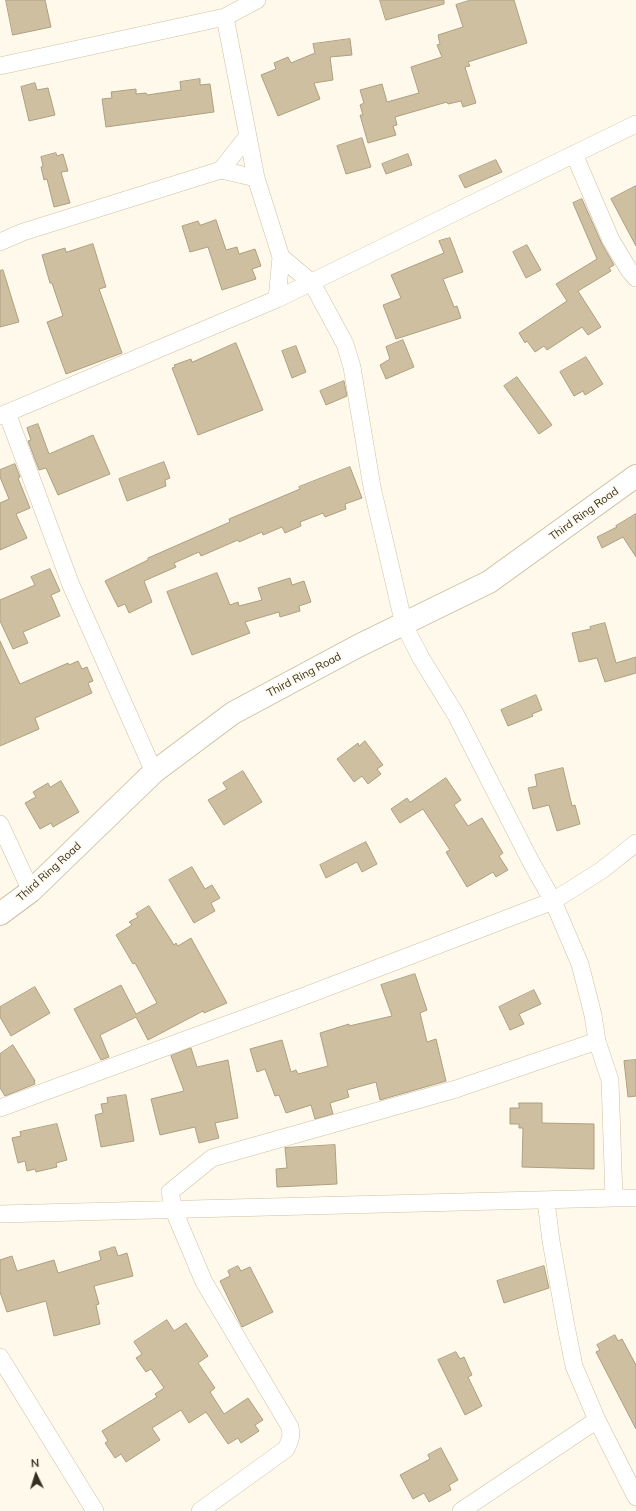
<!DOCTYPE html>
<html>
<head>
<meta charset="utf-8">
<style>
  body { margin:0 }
  #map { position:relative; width:636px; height:1511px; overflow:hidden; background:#fff9ec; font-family:Mulish,sans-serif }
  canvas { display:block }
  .north { position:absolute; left:16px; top:1455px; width:40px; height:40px; -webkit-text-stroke:3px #fff9ec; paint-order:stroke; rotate:356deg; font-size:11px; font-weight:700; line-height:16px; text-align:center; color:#342f22 }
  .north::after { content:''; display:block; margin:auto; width:14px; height:18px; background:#342f22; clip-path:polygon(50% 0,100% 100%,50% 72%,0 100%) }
</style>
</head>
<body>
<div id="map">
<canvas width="636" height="1511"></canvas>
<div class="north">N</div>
</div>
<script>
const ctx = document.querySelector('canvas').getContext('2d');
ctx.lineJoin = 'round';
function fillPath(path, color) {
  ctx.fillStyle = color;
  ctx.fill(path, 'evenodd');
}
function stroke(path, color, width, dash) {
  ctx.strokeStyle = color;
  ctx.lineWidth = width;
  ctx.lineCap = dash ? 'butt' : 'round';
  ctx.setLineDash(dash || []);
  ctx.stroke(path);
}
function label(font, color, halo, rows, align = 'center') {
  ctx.font = font + ' Mulish,sans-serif';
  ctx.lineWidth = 3;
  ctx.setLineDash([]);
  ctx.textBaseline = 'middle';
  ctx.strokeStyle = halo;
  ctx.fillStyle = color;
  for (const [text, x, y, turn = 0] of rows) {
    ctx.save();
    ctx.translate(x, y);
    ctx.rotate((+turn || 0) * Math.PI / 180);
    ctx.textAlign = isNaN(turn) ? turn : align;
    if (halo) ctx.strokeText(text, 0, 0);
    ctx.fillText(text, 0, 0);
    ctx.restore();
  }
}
const building = new Path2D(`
  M6,0H45L51,27L13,35Z
  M380,0H444V4L386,20Z
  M471,0H514L527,43L468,62L470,66L465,67L476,103L463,107L461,101L448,104L447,102L395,117L397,125L393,126L396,135L368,143L360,115H363L360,105L364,103L360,90L382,84L387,102L419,93L411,67L442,57L437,45L440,44L438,35L463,27L456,5Z
  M350,39L352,55L330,57L333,80L314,83L320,99L278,116L261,75L276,69L274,63L288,57L291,63L315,53L313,44Z
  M200,79V85L210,84L214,112L106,127L102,99L112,98L111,92L136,89V94L146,93L147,95L181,90L180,82Z
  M35,83L37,90L48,88L55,115L29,121L21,87Z
  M362,138L371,167L346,174L337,146Z
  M56,153L57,156L63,154L68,171L61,172L70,203L54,207L47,179L44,180L41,167L43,166L41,157Z
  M408,154L412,165L386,174L382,164Z
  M496,160L502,172L465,188L459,176Z
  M636,186V246L611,199Z
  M582,199L602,244L614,265L609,268L611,271L578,291L601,327L588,335L582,327L547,350L544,346L535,352L527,341L525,343L519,333L567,301L556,284L597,259L573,203Z
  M216,220L226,250L237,247L239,254L255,249L261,266L252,269L256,279L222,290L208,247L190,252L182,226L198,221L200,225Z
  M450,238L463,272L443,279L454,307L457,306L461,318L396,339L383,305L401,298L391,275L444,253L439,241Z
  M93,244L106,287L99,289L122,353L66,374L47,322L63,316L52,283H50L42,255L65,248L66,252Z
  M527,245L541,270L526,278L513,252Z
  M3,270L19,322L0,327V271Z
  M403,340L414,367L386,379L380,365L390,359L386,347Z
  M236,343L263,410L198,435L172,368L175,367L174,365L191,359L192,362Z
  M296,346L306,372L292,378L282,351Z
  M586,357L603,384L585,395L583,391L574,396L560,372Z
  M517,377L552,425L539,434L504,386Z
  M344,381L347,396L326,405L320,391Z
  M38,424L49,454L93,435L110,474L58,495L46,468L39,470L28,441L31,440L27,428Z
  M164,462L170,478L165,480L166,486L127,501L119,479Z
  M15,464L20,477L18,478L30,508L16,514L27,538L0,550V503L9,499L0,477V470Z
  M350,467L362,498L345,504L346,509L325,517L323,513L300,522L301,526L285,533L282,527L263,535L262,532L239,542L238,540L201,556L199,552L174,563L176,567L144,581L152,602L129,613L125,604L118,607L105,581L148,560V558L230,522L229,519L300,489L299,487Z
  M636,514V557L623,537L602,548L597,537L617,527L616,526Z
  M50,569L60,591L51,595L60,616L23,632L28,643L13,649L0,621V600L35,585L31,577Z
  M217,573L230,605L238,602L239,606L262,600L258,588L290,578L292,585L304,581L311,602L299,606L300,611L280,617L279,612L245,622L250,633L192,655L167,592Z
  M605,623L616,663L636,657V673L605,682L597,658L579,662L572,633L591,629L590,627Z
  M0,641L20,684L68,663L69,665L78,661L82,669L87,667L93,681L88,683L92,693L35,718L39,729L0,746Z
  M536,695L542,710L532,714L533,716L508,726L501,710Z
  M365,741L383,765L377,769L381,774L368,784L362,776L354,782L337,759L358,743L359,746Z
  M563,768L572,806L575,805L580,824L557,831L549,805L533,809L528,788L537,786L535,775Z
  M243,771L262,802L224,825L208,800L227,789L223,783Z
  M446,778L461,800L454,805L468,826L482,818L503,853L499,856L508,870L496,877L493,872L467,887L446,852L450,850L423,809L400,823L391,809L407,798L410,802Z
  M61,781L79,812L53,827L51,823L40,829L25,803L36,797L33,792L48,783L50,787Z
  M366,842L377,864L362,872L357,862L326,878L320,865Z
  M192,867L205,889L212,885L220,898L211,903L215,911L194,923L169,880Z
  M149,906L174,945L176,943L178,946L191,938L227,1003L204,1013L203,1011L148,1040L136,1017L100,1035L109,1057L101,1060L74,1009L121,985L136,1014L157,1003L135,963L133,964L116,935L132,925L129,922L138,917L136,914Z
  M415,974L427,1010L420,1013L427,1042L436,1039L446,1081L380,1100L376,1082L347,1090L349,1097L330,1103L333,1114L315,1119L311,1105L286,1113L279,1095L275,1096L265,1069L257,1072L250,1049L282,1040L291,1072L296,1070L298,1074L328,1066L320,1033L349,1024V1026L392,1016L381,985Z
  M35,987L50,1013L11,1036L0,1017V1007Z
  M534,990L541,1004L519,1014L524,1024L510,1030L499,1007Z
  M13,1045L35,1081H34L35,1084L5,1096L0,1088V1054Z
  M191,1048L197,1067L228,1060L238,1118L215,1123L219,1138L199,1143L195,1127L160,1135L151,1099L184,1091L171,1056Z
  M636,1060V1096L628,1097L624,1061Z
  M126,1095L134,1141L101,1147L95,1115L103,1113L101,1104L108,1103L107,1098Z
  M519,1103H542V1123L594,1124V1169L522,1167L523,1128H519V1124H510V1108H519Z
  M57,1124L67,1160L56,1163L57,1167L36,1172L35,1169L27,1171L25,1161L18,1163L12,1138L21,1136L20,1132Z
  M335,1145L337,1184L277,1187L276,1169L287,1168L285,1148Z
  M115,1247L118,1256L127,1253L133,1276L94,1286L99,1304L96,1305L100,1324L54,1336L46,1301L7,1312L0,1292V1260L12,1256L17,1271L54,1260L58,1273L101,1260L99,1252Z
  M238,1266L241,1271L250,1267L273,1312L242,1327L220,1281L230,1276L228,1271Z
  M544,1266L549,1288L504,1303L497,1281Z
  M167,1320L174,1331L186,1323L208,1356L198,1363L215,1388L210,1392L224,1414L248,1398L263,1420L255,1425L259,1431L241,1443L238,1438L228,1444L206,1412L189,1423L181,1410L152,1428L160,1440L126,1462L121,1454L115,1458L105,1443L108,1441L102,1431L157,1397L155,1394L164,1388L151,1369L146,1372L136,1358L142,1354L134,1342Z
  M615,1335L618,1341L622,1339L636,1365V1429L596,1352L600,1350L597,1345Z
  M456,1352L460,1359L464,1357L472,1375L468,1377L482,1406L465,1415L438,1360Z
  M441,1448L458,1480L449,1485L451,1490L429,1502L424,1493L413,1499L400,1475L430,1459L428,1455Z`);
const street = new Path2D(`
  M257,0L225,17L256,178L281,257L312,283L345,344L352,367L372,487L404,625L421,658L456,715L531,862L553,901L580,964L593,1015L597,1041L610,1080L614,1198H636
  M0,66L225,17
  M574,154L611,240L629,270L636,278
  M221,170L256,178
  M0,242L23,232L221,170L247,137
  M277,299L281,257
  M7,413L71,585L154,772
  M0,416L277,299L636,124
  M0,824L31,891
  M0,1108L302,997L553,901L602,870L636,843
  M546,1201L551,1241L566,1326L574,1366L597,1420L636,1497
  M0,1214L614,1198
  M0,1357L95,1511
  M200,1511L286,1449C290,1441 292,1436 290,1427L204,1282L174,1211L170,1192L212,1158L456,1089L597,1041
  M461,1511L597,1420`);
const secondary = new Path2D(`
  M0,914L31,891L154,772L233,713L358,646L489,582L636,476`);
const streetNames = [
  ["Third Ring Road",584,514,-36],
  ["Third Ring Road",304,675,-28],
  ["Third Ring Road",49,872,-42]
];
fillPath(building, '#cdbf9f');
stroke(building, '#ada080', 1);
stroke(street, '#cfc1a0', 18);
stroke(secondary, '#cfc1a0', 24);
stroke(street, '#fff', 17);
stroke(secondary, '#fff', 22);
label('11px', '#342f22', '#fff9ec', streetNames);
</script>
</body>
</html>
